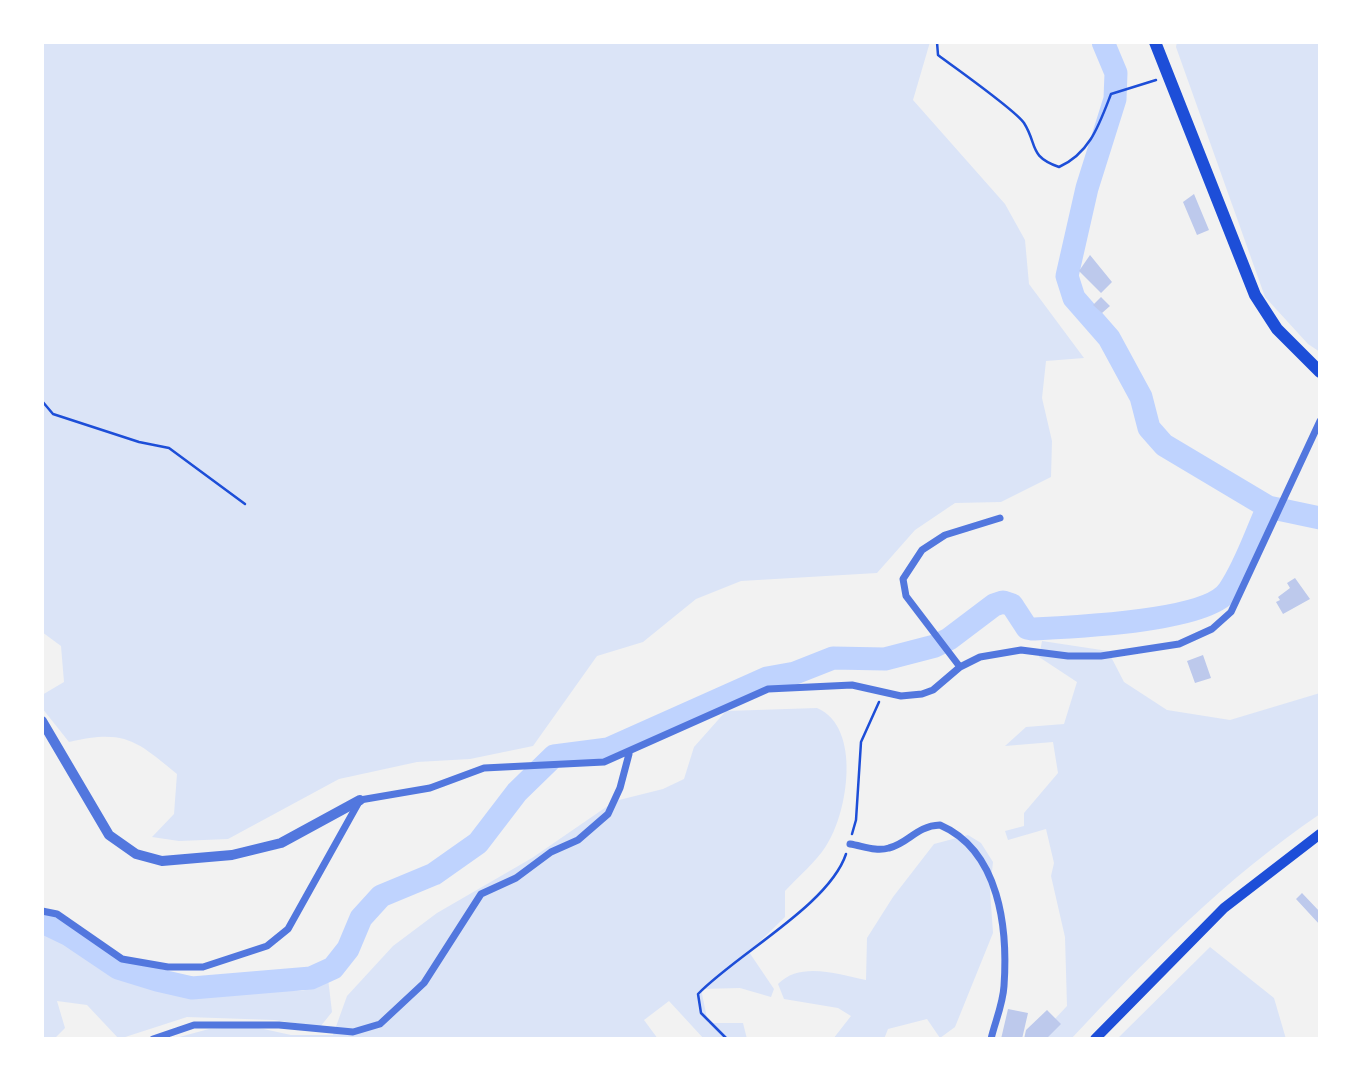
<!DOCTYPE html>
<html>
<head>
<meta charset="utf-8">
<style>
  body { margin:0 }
  #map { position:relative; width:1362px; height:1081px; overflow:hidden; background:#f2f2f2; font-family:Arial,sans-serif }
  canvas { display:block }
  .frame { position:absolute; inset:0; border:44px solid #fff; pointer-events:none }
</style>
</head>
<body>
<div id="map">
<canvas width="1362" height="1081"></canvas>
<div class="frame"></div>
</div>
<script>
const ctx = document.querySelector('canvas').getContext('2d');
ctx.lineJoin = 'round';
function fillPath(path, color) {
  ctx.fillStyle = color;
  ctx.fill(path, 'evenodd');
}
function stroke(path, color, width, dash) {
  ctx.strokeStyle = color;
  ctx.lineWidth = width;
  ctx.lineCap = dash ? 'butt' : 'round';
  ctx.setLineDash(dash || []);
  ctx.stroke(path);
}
const green = new Path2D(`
  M42,42H930L913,100L1005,204L1025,240L1029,284L1084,358L1046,361L1042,398L1052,441L1051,477L1001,502L955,503L915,530L877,573L741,581L696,599L643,642L597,656L533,746L470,759L417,762L339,779L228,839L179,841L152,837L174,814L177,774C136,740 124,729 69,742L42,708V695L64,682L61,646L42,632Z
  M1177,42H1320V352L1308,344L1265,297L1176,47Z
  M1042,641L1108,651L1124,682L1167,710L1230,720L1320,693V814C1227,877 1148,957 1071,1039H1036L1067,1006L1065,937L1051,876L1054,863L1046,829L1008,840L1005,831L1024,826V813L1058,773L1053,742L1005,746L1026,727L1064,724L1077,682L1039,657Z
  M817,708C862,727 848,813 826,846C816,862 798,877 785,891V917L749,952L774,989L771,997L740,988L701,989L708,1023H743L747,1039H704L669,1001L644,1020L658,1039H172L209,1029L250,1026L291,1035H333L347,996L393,946L437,913L532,858L615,801L663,789L684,779L694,747L726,711Z
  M968,835L981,843L993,862L990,890L993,933L955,1027L940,1038L927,1019L888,1029L884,1039H833L851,1016L838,1008L784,999L778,984C800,961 838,974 866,980L867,938L893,897L934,844Z
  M42,920C75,929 99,958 131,970C183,990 247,986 302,991L318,987L328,978L332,1012L320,1027L274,1020L187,1017L119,1039L87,1005L57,1001L65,1028L54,1039H42Z
  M1210,947L1274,998L1286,1039H1117Z`);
const river = new Path2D(`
  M1103,42L1116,73L1115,99L1087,188L1067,276L1074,298L1109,338L1141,397L1149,428L1164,445L1268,507L1320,518
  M42,922L69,935L118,968L157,980L192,988L311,978L333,968L348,949L361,918L381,896L434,874L478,843L517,792L554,756L608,749L767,678L795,673L833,658L885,659L935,646L949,639L994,605L1003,602L1012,605L1027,628L1032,629C1071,627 1208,622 1229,590C1246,565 1256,533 1268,507`);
const building = new Path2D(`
  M1194,194L1209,230L1197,235L1183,202Z
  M1090,255L1112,282L1101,293L1079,271Z
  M1101,297L1110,306L1102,313L1093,305Z
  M1295,578L1310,599L1283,614L1276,602L1280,600L1278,597L1290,588L1287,583Z
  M1203,655L1211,678L1195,683L1187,661Z
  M1302,893L1320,912V925L1296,899Z
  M1008,1009L1028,1013L1022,1039H1001Z
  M1047,1010L1061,1024L1046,1039H1024L1026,1030Z`);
const path = new Path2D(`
  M937,42L938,55C955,68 1014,109 1024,123C1038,145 1028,156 1059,167C1090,153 1099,125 1111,94L1156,80
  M42,401L53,414L139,442L169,448L245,504
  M852,834L856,820L861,742L879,702
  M727,1039L701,1013L698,994C738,953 829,905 846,854`);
const minor = new Path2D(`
  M960,667L906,596L903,579L922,550L945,535L1000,518
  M850,844C863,846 876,852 889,848C909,843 916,826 940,825C1000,851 1008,929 1004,986C1003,1004 995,1022 991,1039
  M42,911L57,914L122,959L168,967H203L267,946L288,929L360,800L430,788L484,768L604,762L768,689L852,685L901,696L922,694L933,690L960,667L980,657L1021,650L1068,656H1101L1179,644L1212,629L1231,612L1320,421
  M153,1039L194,1025H279L353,1032L380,1024L424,983L481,894L516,878L551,852L578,840L608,814L620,788L629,754`);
const tertiary = new Path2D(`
  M42,721L109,835L136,854L162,861L232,855L281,843L360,800`);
const secondary = new Path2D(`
  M1095,1039L1224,908L1320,834`);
const trunk = new Path2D(`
  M1155,42L1255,295L1277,329L1320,372`);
fillPath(green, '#dbe4f7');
stroke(river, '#bfd3fe', 23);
fillPath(building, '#bdc9ec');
stroke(path, '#1d4ed8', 2.5);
stroke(minor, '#5277de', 7);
stroke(tertiary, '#5277de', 10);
stroke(secondary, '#1d4ed8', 10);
stroke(trunk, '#1d4ed8', 12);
</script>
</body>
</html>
